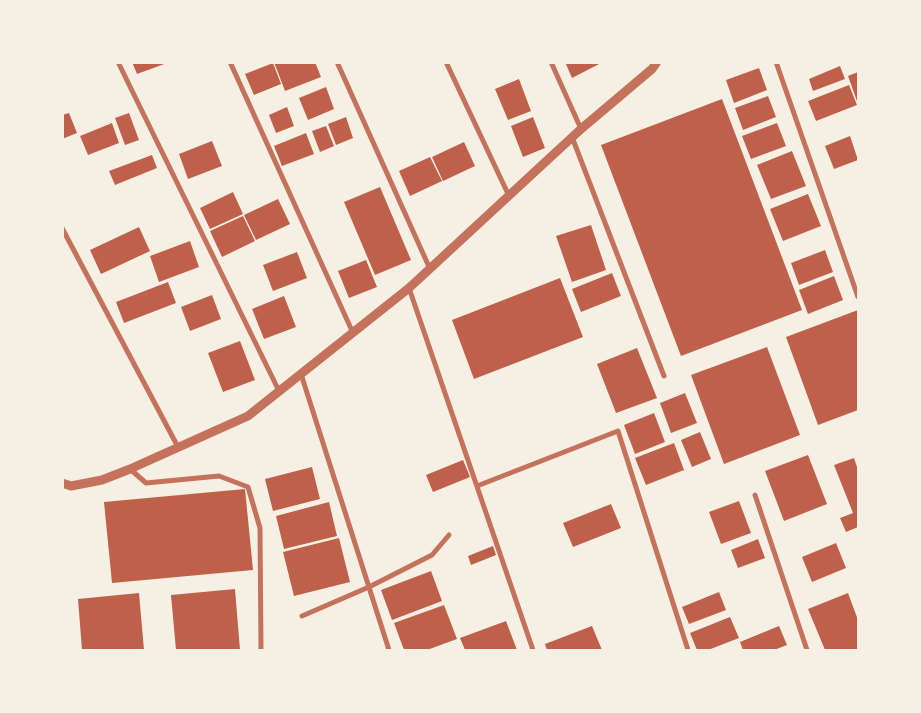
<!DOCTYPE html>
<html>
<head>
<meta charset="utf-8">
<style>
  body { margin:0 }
  #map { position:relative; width:921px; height:713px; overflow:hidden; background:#f6efe4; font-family:"Work Sans",sans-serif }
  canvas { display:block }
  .frame { position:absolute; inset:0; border:64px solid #f6efe4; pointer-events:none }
</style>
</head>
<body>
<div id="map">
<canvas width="921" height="713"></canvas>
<div class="frame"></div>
</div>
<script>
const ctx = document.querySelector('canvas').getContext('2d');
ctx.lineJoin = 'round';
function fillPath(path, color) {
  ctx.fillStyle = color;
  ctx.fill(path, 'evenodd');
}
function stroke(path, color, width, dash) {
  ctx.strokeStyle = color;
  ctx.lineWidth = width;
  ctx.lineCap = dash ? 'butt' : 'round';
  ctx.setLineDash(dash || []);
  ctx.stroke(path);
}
const building = new Path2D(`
  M132,62H167V63L137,74Z
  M274,62H315L321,77L285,91Z
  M565,62H603L572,78Z
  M273,63L281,84L254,95L245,74Z
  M840,66L845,79L813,91L809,79Z
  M759,68L767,90L734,103L726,80Z
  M858,72V104L848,76Z
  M519,79L531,111L508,120L495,89Z
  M849,85L857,105L816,121L808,101Z
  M326,87L334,109L308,120L299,98Z
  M768,96L776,117L743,130L735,108Z
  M722,99L802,310L681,356L601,145Z
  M287,107L294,126L276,133L269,115Z
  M69,113L77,133L62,139V115Z
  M129,113L139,140L125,145L115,118Z
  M346,117L353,138L336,145L328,124Z
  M533,117L545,148L523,157L511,126Z
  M112,123L119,143L88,155L80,136Z
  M777,123L786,146L751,159L742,136Z
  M326,126L334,146L320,152L312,131Z
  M306,133L314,154L282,166L274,146Z
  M850,136L858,160L834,169L825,146Z
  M212,141L222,166L188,179L179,154Z
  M464,142L475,166L443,181L432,157Z
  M792,151L806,186L771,199L757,165Z
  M152,155L157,168L115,185L109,171Z
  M430,157L442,181L410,196L399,171Z
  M380,187L411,260L375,275L344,202Z
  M233,192L243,214L210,229L200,208Z
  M808,194L821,226L783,241L770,209Z
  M278,199L290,224L256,240L244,215Z
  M243,216L255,241L222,257L210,231Z
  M591,225L606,270L572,282L556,236Z
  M139,227L150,251L101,274L90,250Z
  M190,241L199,267L159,282L150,256Z
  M825,250L833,272L799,285L791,263Z
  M297,252L307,278L273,291L263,265Z
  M366,260L377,287L349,298L338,271Z
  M612,273L621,296L581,312L572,289Z
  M834,276L843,300L808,314L799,290Z
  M560,278L583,337L474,379L452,320Z
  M168,282L176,303L124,323L116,302Z
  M212,295L221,319L190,331L181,307Z
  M284,296L296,327L264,339L252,309Z
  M858,310V410L818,425L786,337Z
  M240,341L255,380L223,392L208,353Z
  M767,347L800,435L724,464L691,375Z
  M637,348L657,398L616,413L597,364Z
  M685,393L697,423L671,433L660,403Z
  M654,413L665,442L635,454L624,425Z
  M700,432L711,459L692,467L681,440Z
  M674,443L684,470L646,485L635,458Z
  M808,455L827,504L784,521L765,471Z
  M854,458L858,470V527L846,532L840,518L853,513L834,465Z
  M463,460L470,477L433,492L426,475Z
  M312,467L320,499L273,511L265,479Z
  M245,489L253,570L112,583L104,502Z
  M739,501L751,533L721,544L709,512Z
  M329,502L337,536L284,549L276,516Z
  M611,504L621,528L573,547L563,523Z
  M339,538L350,582L294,596L283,552Z
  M758,539L765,558L738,568L731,550Z
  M836,543L846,568L812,582L802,557Z
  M493,546L496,555L471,565L468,556Z
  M431,571L442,601L392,620L381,590Z
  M235,589L240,650H176L171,595Z
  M719,592L726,610L689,624L682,607Z
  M139,593L144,650H82L78,599Z
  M848,593L858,620V650H825L808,609Z
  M444,605L457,639L427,650H404L394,623Z
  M730,617L739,638L708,650H697L690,633Z
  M506,621L517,650H465L460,638Z
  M592,626L602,650H547L545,644Z
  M779,626L787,645L774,650H743L740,642Z`);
const minor = new Path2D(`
  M118,62L279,391
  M230,62L353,333
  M337,62L430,269
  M446,62L509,196
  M551,62L581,129
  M776,62L858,297
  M572,137L664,376
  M62,228L178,447
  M409,288L533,650
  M301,374L389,650
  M130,469L146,483L219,476L248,487L260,528L261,650
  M477,486L618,431L688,650
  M755,495L807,650
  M302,616L369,587L432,555L449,535`);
const tertiary = new Path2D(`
  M62,483L71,486L102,480L130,469L248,416L409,288L581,129L652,69L657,62`);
fillPath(building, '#bf614a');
stroke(minor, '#c5725c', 5);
stroke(tertiary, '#c5725c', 9);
</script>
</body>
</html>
